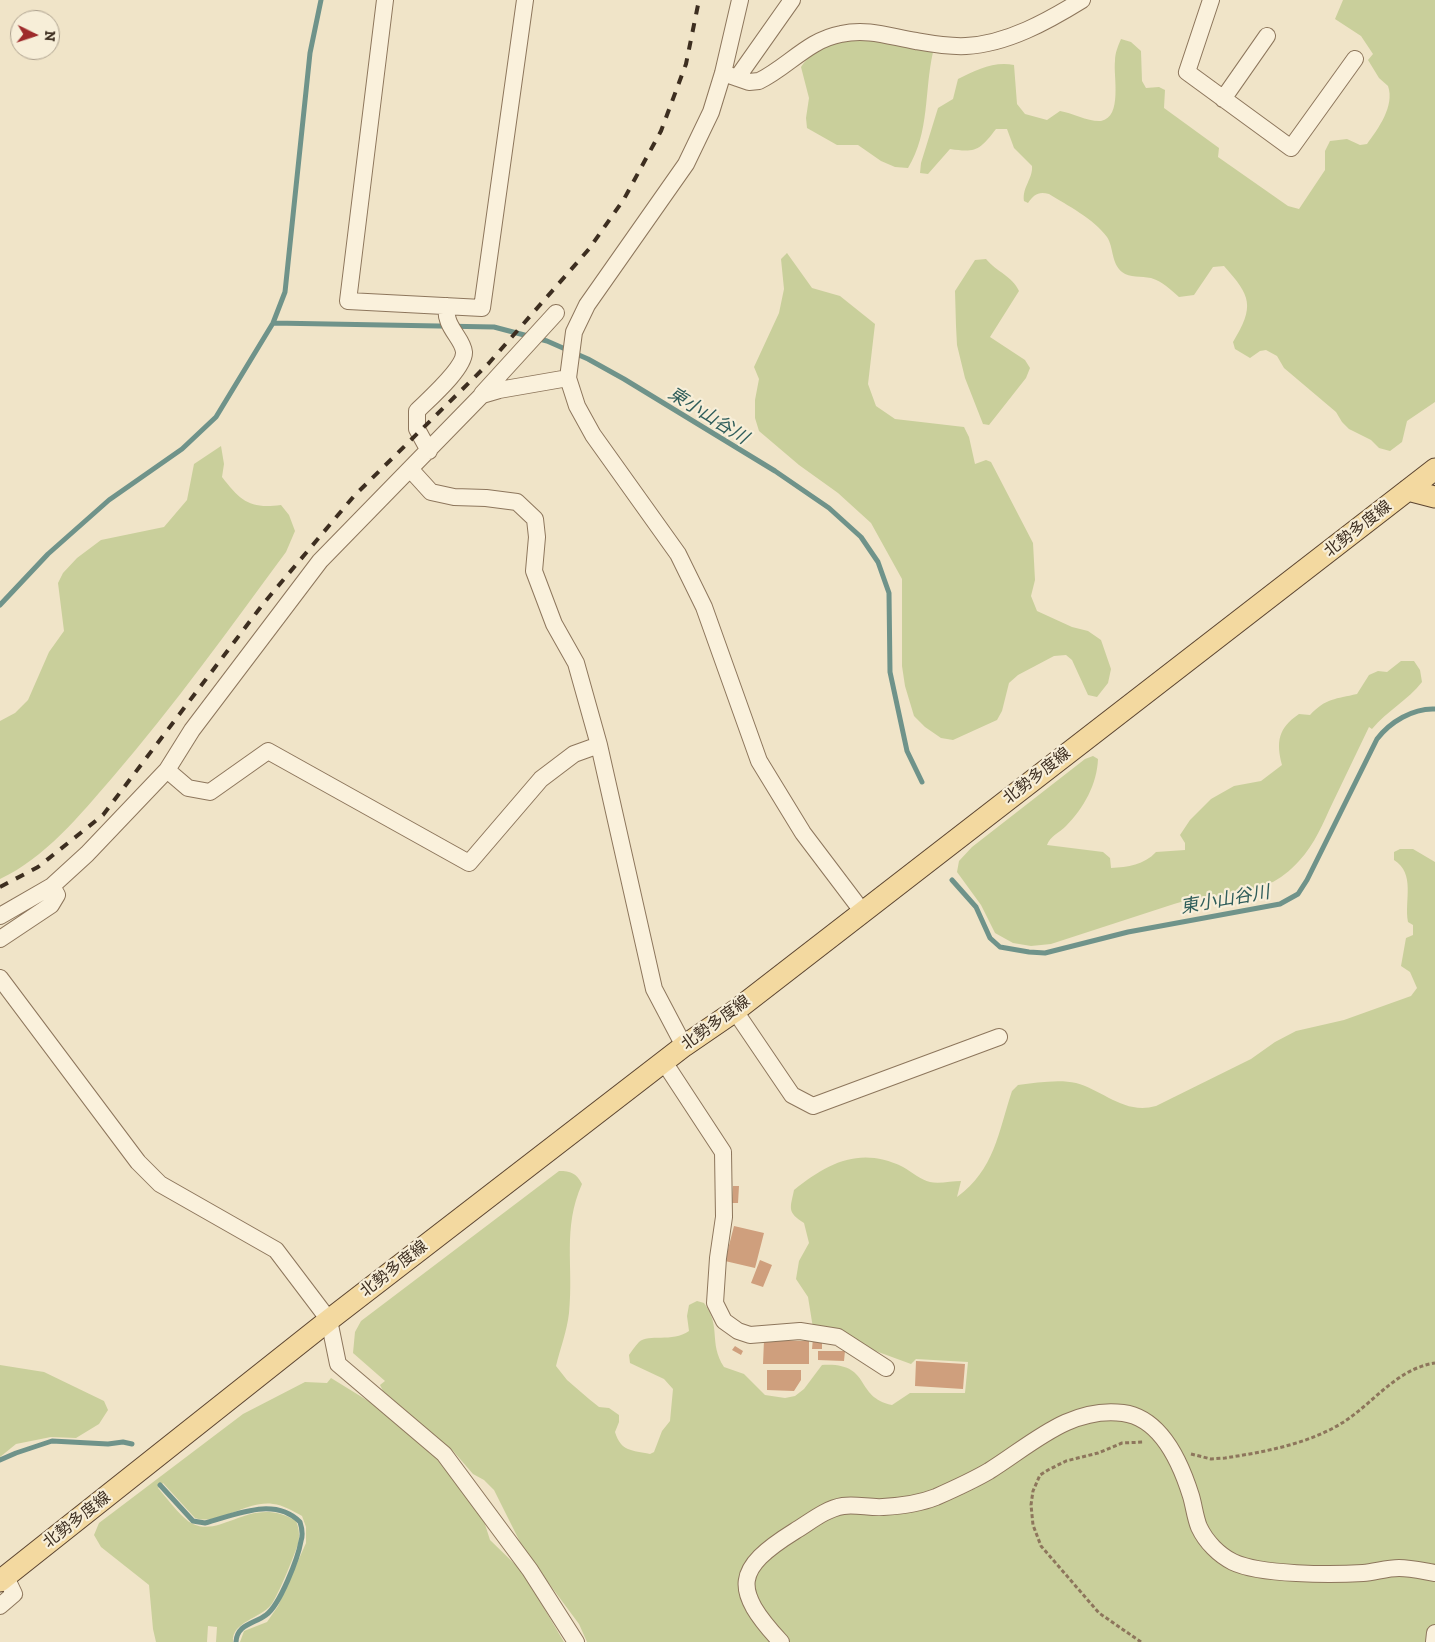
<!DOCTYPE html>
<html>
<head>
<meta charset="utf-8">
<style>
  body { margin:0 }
  #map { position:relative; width:1435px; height:1642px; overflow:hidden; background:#f0e4c8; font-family:"Zilla Slab",serif }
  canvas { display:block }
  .north { position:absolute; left:10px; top:10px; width:50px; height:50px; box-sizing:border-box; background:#f7eed8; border:1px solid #ada18e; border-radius:50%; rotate:94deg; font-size:14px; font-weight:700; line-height:20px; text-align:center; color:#3d2e20 }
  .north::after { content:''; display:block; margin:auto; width:18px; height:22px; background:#9e2a2b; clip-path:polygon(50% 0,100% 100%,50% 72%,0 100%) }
</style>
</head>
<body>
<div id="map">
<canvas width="1435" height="1642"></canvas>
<div class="north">N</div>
</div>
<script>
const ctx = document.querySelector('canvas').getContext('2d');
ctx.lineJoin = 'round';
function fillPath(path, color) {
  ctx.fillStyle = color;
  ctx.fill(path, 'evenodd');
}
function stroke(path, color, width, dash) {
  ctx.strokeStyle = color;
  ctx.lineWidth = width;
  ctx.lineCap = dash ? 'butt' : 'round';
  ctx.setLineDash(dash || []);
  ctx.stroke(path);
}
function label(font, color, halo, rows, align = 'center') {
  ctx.font = font + ' "Zilla Slab","Noto Sans JP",serif';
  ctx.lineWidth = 4.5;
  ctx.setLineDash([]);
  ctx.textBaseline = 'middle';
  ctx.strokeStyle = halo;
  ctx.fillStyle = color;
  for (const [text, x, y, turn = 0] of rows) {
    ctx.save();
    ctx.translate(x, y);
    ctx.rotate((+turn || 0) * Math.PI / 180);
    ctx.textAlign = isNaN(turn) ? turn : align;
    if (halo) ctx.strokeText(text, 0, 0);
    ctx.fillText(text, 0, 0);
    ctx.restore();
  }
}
const green = new Path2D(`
  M1343,0H1435V402L1407,421L1402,442L1390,451L1379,448L1371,440L1349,429L1342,422L1336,412L1284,368L1277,356L1266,350L1260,351L1250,358L1235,349L1233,342C1255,306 1251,296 1224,266L1213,267L1194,295L1179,297C1171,290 1162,281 1151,278C1141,276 1130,278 1122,272C1111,263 1114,248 1107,237C1093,218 1068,206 1049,194C1039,191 1034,194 1028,203L1024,201C1022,187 1033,179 1032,166L1014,148L1007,129H996C980,150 976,153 950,149L928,174L920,173L921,163L938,108L953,99L958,79C976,70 994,61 1014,65L1017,104L1025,114L1047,120L1060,111C1072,113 1089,122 1101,121C1123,117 1113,75 1115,61C1115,53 1118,46 1121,39L1131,42L1141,51L1142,81L1146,88L1159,87L1165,90L1164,108L1219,148L1218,157L1288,206L1299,209L1325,170V151L1330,141L1347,139L1360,145L1367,144C1378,129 1395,106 1388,86L1379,78L1368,60L1373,54L1361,36L1335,19Z
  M856,40H875L933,52C924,92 930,132 908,168L895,167L881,161L858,145H837L807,128L806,118L809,98L801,67C814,48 834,42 856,40Z
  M787,253L812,288L840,296L875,324L868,384L876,406L895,419L964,427L969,437L975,464L986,460L991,462L1033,543L1035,580L1031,596L1037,611L1072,627L1088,631L1101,640L1111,669L1108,683L1097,697L1088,695L1072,660L1066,655L1054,656L1018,675L1009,683L1002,711L997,720L953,740L941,738L925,727L914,716L905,686L902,666V579L871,523L838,493L799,465L759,431L755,418V400L759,379L754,367L779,313L784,289L781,259Z
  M986,259C997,272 1012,276 1019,291L990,337L1025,360L1030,368L1026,378L989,425L983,424L965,378L957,345L956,326L955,291L975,260Z
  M221,446L224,464L222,477C241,501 249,509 281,505L289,515L295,531L286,552C230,628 174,706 112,778C80,815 45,858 0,879V721L15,713L28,700L49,652L64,631L58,583L63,573L77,558L101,540L164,527L187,500L194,464Z
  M1401,661H1414L1420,670L1422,682C1408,700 1387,711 1372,729L1369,727C1357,752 1345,777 1333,802C1323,823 1315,844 1299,861C1261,903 1222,889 1174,904C1133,917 1092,931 1051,944L1031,946L1013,943L995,933L981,905L957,872L959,861L972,847L1085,759L1093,756L1098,759C1097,784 1084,808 1066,826C1059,833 1050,836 1047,845L1103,852L1110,858L1111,868C1128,867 1144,865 1156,852L1185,850V843L1180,835L1190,820L1211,799L1234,786L1261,781L1282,765C1276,742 1278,728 1299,714L1310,715C1326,698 1336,699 1357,694L1369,675L1378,671L1387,672Z
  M1400,849H1413L1435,862V1642H587L579,1624L524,1550L494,1490L484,1480L473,1474L454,1452L383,1391L380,1385L385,1381L353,1353L355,1332L361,1321L559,1171C571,1171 576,1173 582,1184C562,1229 574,1266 569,1313C567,1331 560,1349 556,1366L567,1380L589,1399L599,1407L609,1408L619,1415V1422L615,1432C621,1452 632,1450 650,1454L654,1452L662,1431L670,1421L673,1389L664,1379L630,1363L629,1355C632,1351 635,1346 639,1342C649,1333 672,1343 689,1331L687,1316L689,1305L697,1301L704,1303C722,1327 708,1342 724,1367L744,1374L765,1395L785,1398L795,1396L804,1389L822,1365C873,1362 853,1397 892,1405L910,1393H965L968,1362L916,1359L911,1364L813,1328L808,1297L796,1279L799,1261L809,1243L804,1223C787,1212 790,1209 794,1190C828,1163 860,1146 903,1167C912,1172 921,1180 930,1182C939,1184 952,1181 961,1181L957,1197C995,1169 998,1133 1012,1091L1018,1085C1036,1083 1058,1079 1076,1083C1103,1090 1124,1115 1156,1106L1251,1059L1275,1042L1296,1031L1344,1020L1411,996L1417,988L1410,972L1401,966L1406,938L1413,935V925L1408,922C1404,900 1416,874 1394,860V852Z
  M0,1365L44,1372L104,1401L108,1410L99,1424L76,1438L51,1437L16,1444L0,1457Z
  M331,1378L378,1407L438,1460L483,1518L490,1540L522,1571L564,1642H240L244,1631L267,1622L278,1606L306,1543V1527L302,1516C293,1511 283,1505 273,1504C246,1500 220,1526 195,1518L163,1483L158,1488C166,1497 182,1519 193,1524C223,1538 252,1494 296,1521C299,1528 300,1536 298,1544C294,1556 278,1596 271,1605C261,1618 231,1622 233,1642H216L217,1627L208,1626L207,1642H156L153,1629L149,1585L101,1547L94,1535L99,1523L243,1414L305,1382L327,1383Z`);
const stream = new Path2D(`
  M273,323L494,327L547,341L588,359L624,379L775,471L829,508L861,537L878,562L889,593L890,672L907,751L922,782
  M0,605L48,554L109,500L182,449L216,417L273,323L285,292L310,53L321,0
  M952,880L976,907L990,938L1000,947L1029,952L1045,953L1128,932L1280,904L1298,894L1307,880L1377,739C1390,722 1413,708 1435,709
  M0,1460L16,1453L52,1441L108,1444L123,1442L132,1444
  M160,1485L193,1521L205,1523C235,1515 274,1496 300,1522C302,1528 303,1535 301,1541C298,1558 280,1605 266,1615C254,1624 237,1624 236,1642`);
const building = new Path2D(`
  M733,1186H739L738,1203H732Z
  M734,1226L764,1233L755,1268L725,1261Z
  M760,1260L772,1265L763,1287L751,1283Z
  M813,1338H822V1349H812Z
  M764,1340L809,1341V1364H763Z
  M735,1346L743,1351L741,1355L732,1350Z
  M818,1351H845L844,1361L818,1360Z
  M916,1361L965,1364L963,1389L915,1386Z
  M767,1370H801V1380L794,1391L767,1390Z`);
const path = new Path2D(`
  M1191,1454L1211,1459L1225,1458C1264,1452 1308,1444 1342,1423C1374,1403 1396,1369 1435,1363
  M1141,1642L1099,1613L1041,1546L1033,1525L1031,1505L1033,1491L1040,1475L1048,1470L1066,1461L1098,1453L1122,1443L1144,1442`);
const minor = new Path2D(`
  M385,0L348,301L482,308L525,0
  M740,0L723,73L711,112L686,164L587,305L574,332L568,378L577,406L593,435L678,554L704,607L759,761L803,833L862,911
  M1211,0L1187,72L1291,148L1355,59
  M723,73L749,82L759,81C788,67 808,40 841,34C868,28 891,37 916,41C933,44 949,47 966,46C1007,44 1048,21 1082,0
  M737,78L792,0
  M1223,99L1267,36
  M482,394L556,313
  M429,451L417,429V411C428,400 465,368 464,352C463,338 443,326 447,306
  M411,470L431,492L454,497L486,498L517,502L535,519L537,537L534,571L554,624L576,663L599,745L654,989L684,1046
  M167,770L188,788L210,792L268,751L469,863L541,779L574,754L599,745
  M0,916L52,886L87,854L167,770L192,730L320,561L482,395L499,390L568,378
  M0,939L51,905L57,895L52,886
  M0,978L138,1162L160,1184L276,1250L329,1320L338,1364L444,1454L530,1570L576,1642
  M735,1011L792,1095L813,1106L999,1037
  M664,1062L723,1152L724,1217L718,1258L715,1303L724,1321L738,1331L750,1335L800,1331L838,1337L886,1368
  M0,1606L14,1594L6,1577
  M781,1642C732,1589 734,1569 795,1531C810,1522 825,1509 843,1506C856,1504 870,1508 883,1507C900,1506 921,1503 936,1497C954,1489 972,1481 989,1471C1031,1445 1070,1406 1123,1413C1161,1418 1181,1464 1191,1496C1194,1506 1195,1517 1199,1527C1206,1542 1219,1555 1233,1562C1260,1575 1332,1575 1363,1573C1375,1572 1387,1568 1399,1568C1411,1568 1423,1571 1435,1573
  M1434,1642L1435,1633`);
const major = new Path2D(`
  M1408,490L1435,497
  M0,1581L329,1320L684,1046L735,1011L1435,469`);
const rail = new Path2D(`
  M0,887L38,867L103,815L263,604L354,496L489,363L589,249L624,199L661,131L686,64L699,0`);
const streetNames = [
  ["北勢多度線",1358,529,-38],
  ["北勢多度線",1037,776,-38],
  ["北勢多度線",716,1023,-36],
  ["北勢多度線",394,1269,-38],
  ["北勢多度線",77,1520,-38]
];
const waterNames = [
  ["東小山谷川",708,416,32],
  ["東小山谷川",1225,900,-10]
];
fillPath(green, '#c9cf9b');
stroke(stream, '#6f938a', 5);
fillPath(building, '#cf9f7d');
stroke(minor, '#8d765c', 18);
stroke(major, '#5b4430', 23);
stroke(path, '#8d765c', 3, [4, 2.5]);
stroke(minor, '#faf1dc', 16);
stroke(major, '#f3d9a0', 21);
stroke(rail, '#3d2e20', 4, [9, 9]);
label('16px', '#3d2e20', '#f7eed8', streetNames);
label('italic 18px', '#2f5d5a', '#f7eed8', waterNames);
</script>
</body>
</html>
